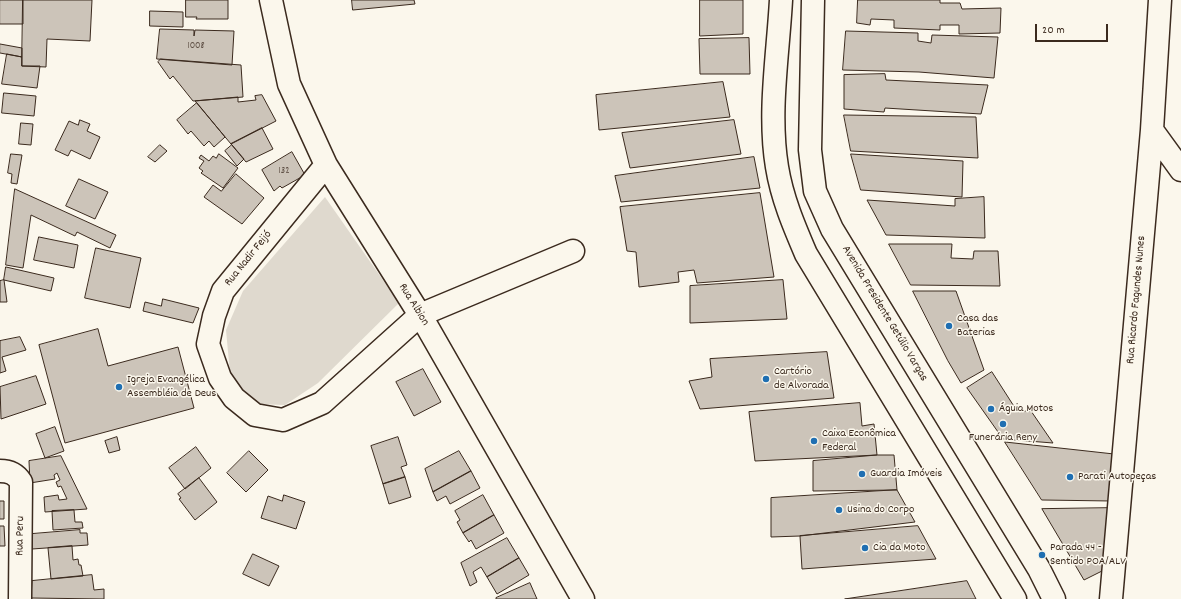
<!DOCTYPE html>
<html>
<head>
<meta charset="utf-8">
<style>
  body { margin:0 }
  #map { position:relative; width:1181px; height:599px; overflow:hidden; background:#fbf7ec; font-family:Dekko,sans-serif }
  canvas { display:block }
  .scale { position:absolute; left:1035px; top:24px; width:73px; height:18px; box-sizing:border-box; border:2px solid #3b2a1e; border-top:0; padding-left:5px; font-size:12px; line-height:14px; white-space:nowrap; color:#3b2a1e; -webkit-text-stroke:3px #fbf7ec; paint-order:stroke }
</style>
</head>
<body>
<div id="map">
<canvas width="1181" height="599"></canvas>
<div class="scale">20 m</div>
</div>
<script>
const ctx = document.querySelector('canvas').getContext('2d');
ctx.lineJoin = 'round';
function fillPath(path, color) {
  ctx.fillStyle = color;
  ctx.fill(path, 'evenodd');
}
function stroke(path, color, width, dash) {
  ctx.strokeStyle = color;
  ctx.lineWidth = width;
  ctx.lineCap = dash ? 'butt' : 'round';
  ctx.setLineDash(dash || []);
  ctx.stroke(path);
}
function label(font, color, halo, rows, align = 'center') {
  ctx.font = font + ' Dekko,sans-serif';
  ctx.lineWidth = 3;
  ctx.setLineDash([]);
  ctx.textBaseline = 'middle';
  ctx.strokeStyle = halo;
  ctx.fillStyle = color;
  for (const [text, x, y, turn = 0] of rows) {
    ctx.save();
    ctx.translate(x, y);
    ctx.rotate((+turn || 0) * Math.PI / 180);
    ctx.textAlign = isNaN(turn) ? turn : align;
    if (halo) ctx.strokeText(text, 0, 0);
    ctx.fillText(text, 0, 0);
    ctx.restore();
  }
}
const green = new Path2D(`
  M325,197L399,303L318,383L285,405L254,404L230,373L226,330L243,291Z`);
const building = new Path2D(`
  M0,0H23V24H0Z
  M23,0H92L90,41L47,39L46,67L22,66Z
  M186,0H228V19H196L197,17H186Z
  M352,0H414L415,4L353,10Z
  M700,0H743V34L700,36Z
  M858,0H940V3H960L962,9L1001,8L1000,33L959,34V25H940V30L894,28V20L871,19L870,25L857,23Z
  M150,11L183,12V27L150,26Z
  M160,29L194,30V36L195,30L234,31L232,65L157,59Z
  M846,31L918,33V41L931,43L932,35L998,37L994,78L919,72L843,70Z
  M749,38L750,74H700L699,39Z
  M0,44L22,48V57L0,53Z
  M7,54L22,57V66H40L37,88L2,84Z
  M161,59L241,65L243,97L193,101L173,76L170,79L158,62Z
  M885,74L886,80L988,85L981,114L885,108L884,112L844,109V75Z
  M723,82L730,117L599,130L596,95Z
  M4,93L36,96L34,116L2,113Z
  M262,95L276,121L231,144L195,101L238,97V102L256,100L255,96Z
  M197,103L225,137L214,147L209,141L204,146L191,131L188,134L177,120Z
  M844,115L976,117L978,158L851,151Z
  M80,120L90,124L87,131L100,137L90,159L71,150L68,156L55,150L69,121L78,125Z
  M734,120L741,154L630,168L622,133Z
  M21,123L33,124L31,145L19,144Z
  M262,128L273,149L246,162L231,144Z
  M160,145L167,151L155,162L148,157Z
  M232,145L244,159L237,166L225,151Z
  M292,152L305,175L282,188L280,186L274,191L262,170Z
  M11,154L22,155L17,184L11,183L12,174L8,173Z
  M219,154L238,168L223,188L201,173L203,171L199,168L204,161L199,158L201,155L209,161L213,156L216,158Z
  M851,154L963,161L962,197L861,190Z
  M754,157L760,188L621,202L615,176Z
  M236,174L264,198L242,224L204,197L213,185L221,191Z
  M79,179L108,192L95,219L66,206Z
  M15,189L116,235L110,248L77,232L75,236L31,215L23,268L6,265Z
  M760,193L774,277L697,283L694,270L678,272L679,282L639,287L636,252L627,251L620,207Z
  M984,197L985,238L886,235L867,200L955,206V199Z
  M39,237L78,245L74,268L34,260Z
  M889,244H952L951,258L973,259L974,251H998L1000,286L911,285Z
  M96,248L141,258L130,308L85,298Z
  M6,267L54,278L51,291L4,280Z
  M4,280L7,302H0V281Z
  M783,280L787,319L690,323V286Z
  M913,291H956L984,370L961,383L948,361Z
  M163,299L199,308L193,323L143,311L145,302L161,306Z
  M98,329L108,366L178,347L194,408L65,443L39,345Z
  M20,337L26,350L2,357L6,371L0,373V341Z
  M827,352L834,398L700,409L689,381L712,377L710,359Z
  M423,369L441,402L414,416L396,382Z
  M992,372L1017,411H1031L1053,443L1003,439L967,388Z
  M36,376L46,404L1,419L0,387Z
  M860,403L862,426L874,424L877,455L755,461L749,412Z
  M55,427L64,451L45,458L36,434Z
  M117,437L120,450L109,453L105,441Z
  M398,437L407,465L401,467L405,477L383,484L371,446Z
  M1005,442L1114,454L1111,501L1042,500Z
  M196,447L211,468L185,489L169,468Z
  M249,451L268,470L246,492L227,473Z
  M459,451L471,471L433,492L425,469Z
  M877,455H894L897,490L813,491V461Z
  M61,456L87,509L45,512L44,497L58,495L59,500L67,499L61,486L58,487L56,482L60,480L57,473L54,475L55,479L30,483L29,461Z
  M471,471L480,488L450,504L446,496L437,501L433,492Z
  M405,477L411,497L389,504L383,484Z
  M199,478L217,502L195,520L179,499L181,498L178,494Z
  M897,490L915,522L800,536L771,537V498Z
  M284,495L305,502L296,529L261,518L268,496L282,501Z
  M483,495L494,515L463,533L457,522L460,520L455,511Z
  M0,501H4V519H0Z
  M1113,508L1104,570L1084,580L1042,509Z
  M74,510L75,522H82L83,528L53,530L52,511Z
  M494,515L504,533L476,549L471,540L469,542L463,533Z
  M0,526H4L5,546H0Z
  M918,526L936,559L802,569L800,536Z
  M80,530V533H87L88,545L32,549V534Z
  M507,538L519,558L487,577L481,567L473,572L477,582L470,586L461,563Z
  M72,546L73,560L78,559L79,565H81L83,576L51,579L48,548Z
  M253,554L279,566L269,586L243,574Z
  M519,558L529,575L497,594L487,577Z
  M92,575L94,590L104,589V599L31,598L32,581Z
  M967,581L976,599H845Z
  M530,583L537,599H496V598Z`);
const minor = new Path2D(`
  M271,0L289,84L326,165L425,323L583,599
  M1152,130L1181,170
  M326,165L223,291L214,316L208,344L220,378L234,398L255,415L283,420L322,403L420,315L573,251
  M0,471C10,471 16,474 21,482L20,599
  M1111,599L1152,130L1160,0`);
const major = new Path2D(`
  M781,0C778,55 768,113 777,167C782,198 794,226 806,254L1015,599
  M813,0L810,150L815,191L832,229L1039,569L1054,599`);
const markers = [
  [949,326,4,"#1f6fb2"],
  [766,379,4,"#1f6fb2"],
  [119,387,4,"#1f6fb2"],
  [991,409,4,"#1f6fb2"],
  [1003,424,4,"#1f6fb2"],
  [814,441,4,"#1f6fb2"],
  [862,474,4,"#1f6fb2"],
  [1070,477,4,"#1f6fb2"],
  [839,510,4,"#1f6fb2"],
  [865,548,4,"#1f6fb2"],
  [1042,555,4,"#1f6fb2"]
];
const numberNames = [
  ["1008",196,47],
  ["132",284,172]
];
const streetNames = [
  ["Rua Nadir Feijó",249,259,-51],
  ["Rua Ricardo Fagundes Nunes",1137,300,-85],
  ["Rua Albion",413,305,58],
  ["Avenida Presidente Getúlio Vargas",884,314,59],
  ["Rua Peru",21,536,-89]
];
const poiNames = [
  ["Casa das",957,319],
  ["Baterias",957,333],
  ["Cartório",774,372],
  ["de Alvorada",774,386],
  ["Igreja Evangélica",127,380],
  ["Assembléia de Deus",127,394],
  ["Águia Motos",999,409],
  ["Caixa Econômica",822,434],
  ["Federal",822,448],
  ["Funerária Reny",1003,438,"center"],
  ["Guardia Imóveis",870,474],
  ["Parati Autopeças",1078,477],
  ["Usina do Corpo",847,510],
  ["Cia da Moto",873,548],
  ["Parada 44 -",1050,548],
  ["Sentido POA/ALV",1050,562]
];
fillPath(green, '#dfd9ce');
fillPath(building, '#ccc4b9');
stroke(building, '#3b2a1e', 1);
stroke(minor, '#3b2a1e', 25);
stroke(major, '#3b2a1e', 25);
stroke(minor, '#fbf7ec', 22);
stroke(major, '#fbf7ec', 22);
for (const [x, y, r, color] of markers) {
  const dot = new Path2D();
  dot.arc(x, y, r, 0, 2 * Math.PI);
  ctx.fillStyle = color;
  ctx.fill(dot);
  stroke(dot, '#fbf7ec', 1.5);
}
label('10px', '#5f5045', null, numberNames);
label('12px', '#3b2a1e', '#fbf7ec', streetNames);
label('12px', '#3b2a1e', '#fbf7ec', poiNames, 'left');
</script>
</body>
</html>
